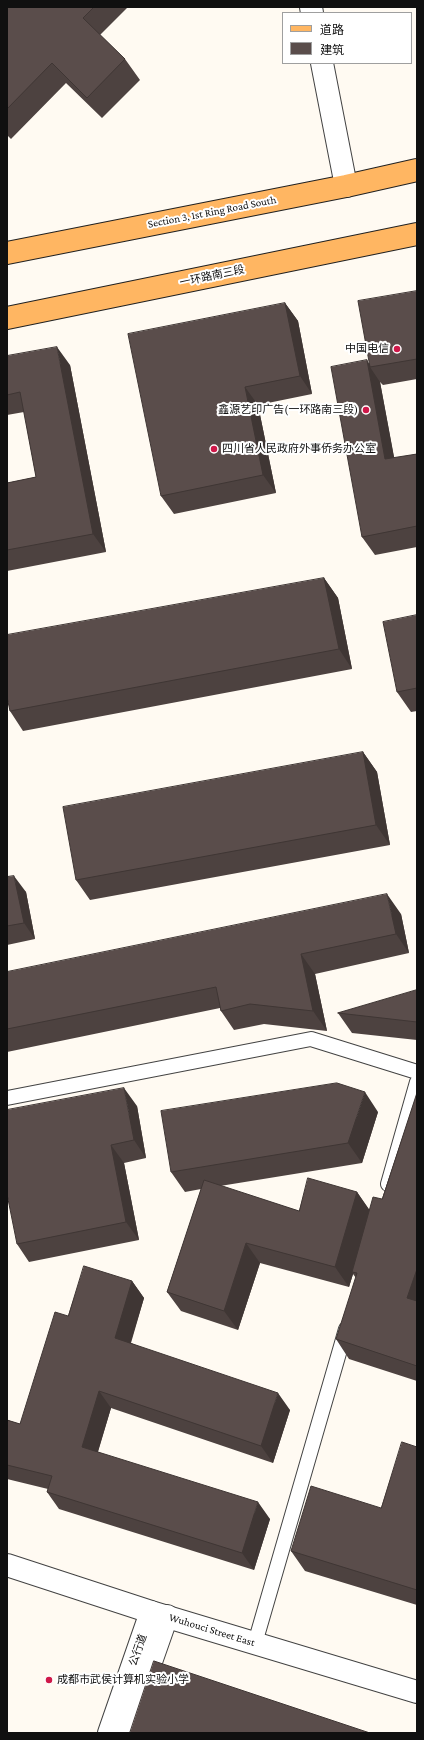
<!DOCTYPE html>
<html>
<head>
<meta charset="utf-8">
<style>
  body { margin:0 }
  #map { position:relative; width:424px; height:1740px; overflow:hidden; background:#fffaf2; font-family:"Crimson Pro","Noto Sans SC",serif }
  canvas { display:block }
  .frame { position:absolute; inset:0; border:8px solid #101010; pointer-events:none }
  .legend { position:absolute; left:282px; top:12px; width:130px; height:52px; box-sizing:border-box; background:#fff; border:1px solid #9f9f9f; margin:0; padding:5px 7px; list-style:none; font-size:12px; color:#101010 }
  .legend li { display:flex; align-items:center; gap:8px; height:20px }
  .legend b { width:20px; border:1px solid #9f9f9f }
</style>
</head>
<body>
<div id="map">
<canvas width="424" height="1740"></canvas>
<div class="frame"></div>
<ul class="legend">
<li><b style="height:5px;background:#ffb662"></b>道路</li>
<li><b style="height:11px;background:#5a4d4b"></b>建筑</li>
</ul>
</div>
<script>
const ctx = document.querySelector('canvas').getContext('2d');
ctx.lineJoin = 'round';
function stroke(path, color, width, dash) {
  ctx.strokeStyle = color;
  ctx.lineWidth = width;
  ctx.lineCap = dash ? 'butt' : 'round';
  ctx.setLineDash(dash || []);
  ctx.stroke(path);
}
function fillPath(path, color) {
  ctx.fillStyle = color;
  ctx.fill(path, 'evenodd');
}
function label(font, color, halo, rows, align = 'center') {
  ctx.font = font + ' "Crimson Pro","Noto Sans SC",serif';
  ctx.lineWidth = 4;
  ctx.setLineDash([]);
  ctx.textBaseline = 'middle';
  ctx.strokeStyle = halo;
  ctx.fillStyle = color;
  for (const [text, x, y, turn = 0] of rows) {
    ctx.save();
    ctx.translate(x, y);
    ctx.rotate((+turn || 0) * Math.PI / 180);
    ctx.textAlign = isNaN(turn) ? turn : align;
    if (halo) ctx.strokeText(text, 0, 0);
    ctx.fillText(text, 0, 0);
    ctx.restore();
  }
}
const service = new Path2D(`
  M7,1098L311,1039L417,1072
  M388,1184L417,1082
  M255,1643L346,1329`);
const minor = new Path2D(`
  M311,7L312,13
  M322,63L346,186
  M109,1733L151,1612
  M126,1733L167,1616`);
const tertiary = new Path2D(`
  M7,1565L151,1612L417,1692`);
const primary = new Path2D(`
  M7,253L346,186L417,170
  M7,318L417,234`);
const wall = new Path2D(`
  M7,7H128L100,35L125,59L140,80L102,118L66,83L11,139L7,135Z
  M417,291V379L383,385L380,382L394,458L417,454V547L375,555L362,537L367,360L369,364Z
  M285,303L298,321L312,394L258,405L276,493L174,514L161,496Z
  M7,356L70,365L106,552L7,571V483L36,477L24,412L7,415Z
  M324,578L338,598L352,669L23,731L10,711Z
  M417,615V711L411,712L397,692Z
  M363,752L377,772L390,845L90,900L76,880Z
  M7,877L26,892L35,939L7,945Z
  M401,914L409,953L315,974L327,1031L264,1024L234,1030L221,1011L220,1008L7,1052V972Z
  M417,990V1040L352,1033L338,1013Z
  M417,1093V1381L349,1359L336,1339L356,1278L353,1274L349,1287L260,1263L238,1330L181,1311L167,1292L201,1189L185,1192L171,1172L378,1112L362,1163L220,1186L299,1211L357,1192L369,1210L382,1199Z
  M137,1106L146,1158L124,1163L139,1240L29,1262L17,1244Z
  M132,1281L144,1298L131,1343L290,1410L273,1463L111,1408L98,1452L270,1519L254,1570L59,1509L47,1492L48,1489L7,1479V1420L20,1424L68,1316Z
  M417,1447V1605L305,1571L291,1551L381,1508Z`);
const shadedWall = new Path2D(`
  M285,303L298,321L312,394L300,376Z
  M57,347L70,365L106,552L93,534Z
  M367,360L371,367H370L380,382L398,478L385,459Z
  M245,387L258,405L276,493L263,475Z
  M324,578L338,598L352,669L339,649Z
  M363,752L377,772L390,845L376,825Z
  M14,876L26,892L35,939L24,923Z
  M387,894L401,914L409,953L396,934Z
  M301,954L315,974L327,1031L313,1011Z
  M124,1088L137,1106L146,1158L134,1140Z
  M365,1092L378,1112L362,1163L348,1143Z
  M111,1145L124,1163L139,1240L126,1222Z
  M357,1192L371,1212L352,1272L353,1274L349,1287L335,1267Z
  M246,1243L260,1263L238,1330L224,1311Z
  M417,1269V1312L407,1298Z
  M132,1281L144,1298L127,1354L115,1338Z
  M99,1391L111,1408L94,1464L82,1447Z
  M278,1393L290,1410L273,1463L261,1446Z
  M258,1502L270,1519L254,1570L242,1553Z`);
const building = new Path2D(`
  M7,7H94L83,18L125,59L87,98L52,63L7,109Z
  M417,291V359L370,367L358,301Z
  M285,303L300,376L245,387L263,475L161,496L128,334Z
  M57,347L93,534L7,550V483L36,477L20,392L7,395V356Z
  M367,360L385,459L417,454V526L362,537L331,367Z
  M324,578L339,649L10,711L7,697V635Z
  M417,615V688L397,692L383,622Z
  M363,752L376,825L76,880L63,807Z
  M14,876L24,923L7,926V877Z
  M387,894L396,934L301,954L313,1011L250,1004L221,1011L216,987L7,1029V972Z
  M417,990V1022L338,1013Z
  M337,1083L365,1092L348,1143L171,1172L161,1111Z
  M124,1088L134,1140L111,1145L126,1222L17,1244L7,1194V1110Z
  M417,1093V1269L407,1298L417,1301V1366L336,1339L357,1273L352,1272L373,1197L382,1199Z
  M308,1178L357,1192L335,1267L246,1243L224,1311L167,1292L204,1180L299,1211Z
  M84,1266L132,1281L115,1338L278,1393L261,1446L99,1391L82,1447L258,1502L242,1553L47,1492L52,1476L7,1465V1420L20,1424L55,1312L68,1316Z
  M402,1442L417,1447V1590L291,1551L311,1486L381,1508Z
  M154,1661L370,1733H130Z`);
const markers = [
  [397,349,4,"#cf1849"],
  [366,410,4,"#cf1849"],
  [214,449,4,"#cf1849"],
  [49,1680,4,"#cf1849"]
];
const streetNames = [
  ["Section 3, 1st Ring Road South",212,212,-11],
  ["一环路南三段",212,276,-12],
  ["Wuhouci Street East",212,1630,17],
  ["公行道",138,1650,-71]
];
const poiNames = [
  ["中国电信",389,349],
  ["鑫源艺印广告(一环路南三段)",358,410],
  ["四川省人民政府外事侨务办公室",222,449,"left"],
  ["成都市武侯计算机实验小学",57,1680,"left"]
];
stroke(service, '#434343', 16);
stroke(minor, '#434343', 24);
stroke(tertiary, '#434343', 24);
stroke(primary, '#212121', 24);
stroke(service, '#fff', 14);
stroke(minor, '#fff', 22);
stroke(tertiary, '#fff', 22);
stroke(primary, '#ffb662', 22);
fillPath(wall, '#4d4240');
fillPath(shadedWall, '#3f3634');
fillPath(building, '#5a4d4b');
stroke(building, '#3f3634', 1);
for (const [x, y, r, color] of markers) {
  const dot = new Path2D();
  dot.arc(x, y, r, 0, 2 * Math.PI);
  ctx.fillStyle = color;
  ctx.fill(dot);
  stroke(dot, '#fff', 1.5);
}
label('11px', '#101010', '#fff', streetNames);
label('11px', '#101010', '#fff', poiNames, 'right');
</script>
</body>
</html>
